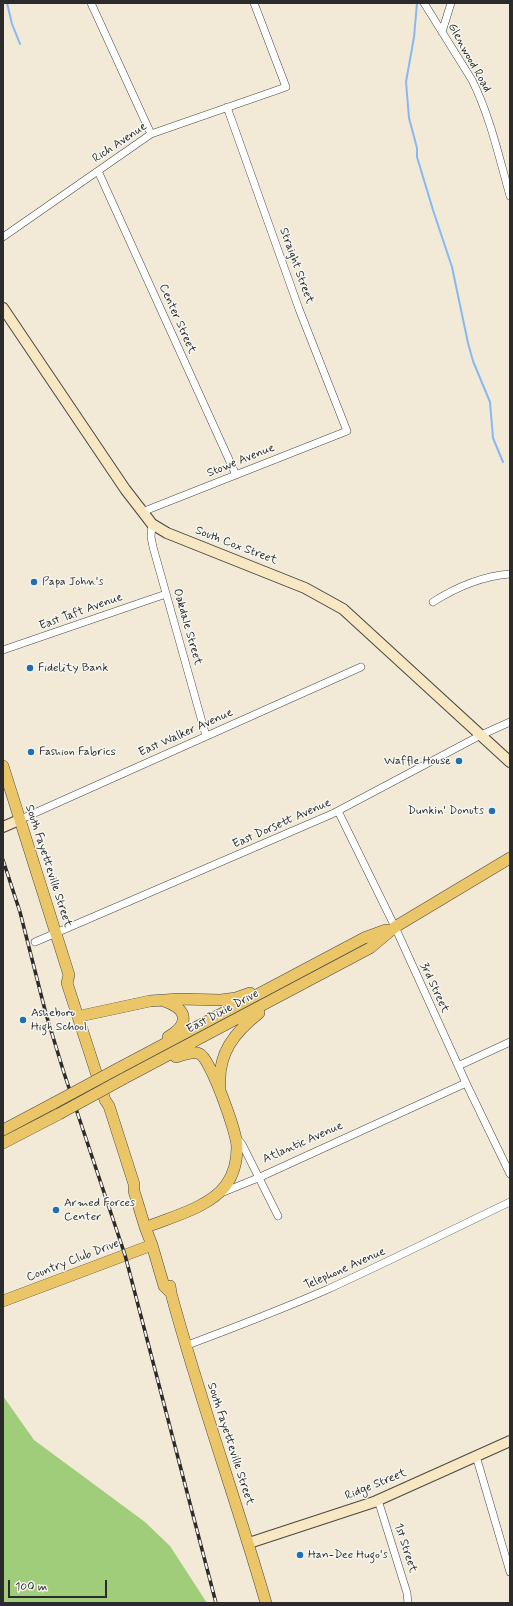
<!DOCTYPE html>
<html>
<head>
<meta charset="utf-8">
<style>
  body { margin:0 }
  #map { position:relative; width:513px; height:1606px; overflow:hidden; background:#f2ead7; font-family:Mynerve,sans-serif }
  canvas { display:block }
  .frame { position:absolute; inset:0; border:4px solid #2b2b2b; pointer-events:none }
  .scale { position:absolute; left:8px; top:1580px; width:99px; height:18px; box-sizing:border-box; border:2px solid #2b2b2b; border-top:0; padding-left:5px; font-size:12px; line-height:14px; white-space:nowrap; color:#2b2b2b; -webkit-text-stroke:3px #f6f6f2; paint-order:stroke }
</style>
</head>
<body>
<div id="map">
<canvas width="513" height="1606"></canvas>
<div class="frame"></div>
<div class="scale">100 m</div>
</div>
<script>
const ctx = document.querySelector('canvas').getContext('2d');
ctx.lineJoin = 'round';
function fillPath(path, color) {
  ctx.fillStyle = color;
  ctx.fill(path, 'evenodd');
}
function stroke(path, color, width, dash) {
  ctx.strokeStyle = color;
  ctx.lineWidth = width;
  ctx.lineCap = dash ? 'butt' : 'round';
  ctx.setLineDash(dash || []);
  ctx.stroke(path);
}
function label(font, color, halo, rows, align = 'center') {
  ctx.font = font + ' Mynerve,sans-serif';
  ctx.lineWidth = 3;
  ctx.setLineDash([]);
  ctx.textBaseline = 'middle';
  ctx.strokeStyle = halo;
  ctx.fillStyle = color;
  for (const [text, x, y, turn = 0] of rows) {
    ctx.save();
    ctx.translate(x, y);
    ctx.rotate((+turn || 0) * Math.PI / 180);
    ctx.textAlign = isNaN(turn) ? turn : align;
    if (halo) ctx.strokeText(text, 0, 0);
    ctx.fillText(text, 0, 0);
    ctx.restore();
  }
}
const green = new Path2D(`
  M3,1396L34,1440L145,1522L170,1546L207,1603H3Z`);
const stream = new Path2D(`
  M7,3L12,24L20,44
  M417,3L414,37L406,82L409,118L417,148V157L433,210L452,267L468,343L473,361L490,402L493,438L503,462`);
const street = new Path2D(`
  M91,3L151,134
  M424,3L472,80C490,116 499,157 510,196
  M442,32L451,3
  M98,171L236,475
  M3,237L151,134L286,87L254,3
  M142,512L347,431L299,309L227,107
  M152,524L151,537L153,547L206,736
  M433,602C455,588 483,576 510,574
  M3,650L166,594
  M338,811L395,927L466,1083L510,1174
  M19,820L361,667
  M35,942L332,814L481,735L510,722
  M458,1066L510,1042
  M236,1137L242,1144L278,1216
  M221,1193L258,1178L466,1083
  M185,1346C233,1328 280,1310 326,1290C388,1262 449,1231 510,1202
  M476,1456L510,1572
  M378,1500L407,1593L408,1603`);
const secondary = new Path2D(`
  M3,308L125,489L152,524L167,533L305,588L343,609L510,762
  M3,827L19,820
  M249,1543L374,1502L510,1441`);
const primary = new Path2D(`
  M3,766L69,975L67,983L105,1100L109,1106L134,1184V1191L145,1227L152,1245L164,1286L171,1293
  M164,1001C188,1009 190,1024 168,1037
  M85,1015L150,1001L179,999L221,1000L236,998L250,993
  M119,1068L364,938L386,930
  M123,1079L370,948L395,927L510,858
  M220,1086C218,1053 234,1033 259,1013
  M3,1130L54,1103
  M3,1143L59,1114
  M152,1225C175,1216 211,1206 226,1185C234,1174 237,1160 237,1147C237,1133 211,1060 200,1054C193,1050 183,1055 176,1057
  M170,1286L171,1293C199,1397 236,1499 266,1603
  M3,1301L152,1245`);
const rail = new Path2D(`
  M3,860L20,912L46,1014L64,1073L125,1255L216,1603`);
const primaryBridge = new Path2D(`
  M54,1103L119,1068
  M59,1114L123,1079`);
const markers = [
  [34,582,4,"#1f6fb2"],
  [30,668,4,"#1f6fb2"],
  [31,752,4,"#1f6fb2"],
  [459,761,4,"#1f6fb2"],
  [492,811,4,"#1f6fb2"],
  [23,1020,4,"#1f6fb2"],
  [56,1210,4,"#1f6fb2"],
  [300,1555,4,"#1f6fb2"]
];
const streetNames = [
  ["Glenwood Road",469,58,61],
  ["Rich Avenue",120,143,-34],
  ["Straight Street",296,266,70],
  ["Center Street",177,319,66],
  ["Stowe Avenue",241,461,-22],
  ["South Cox Street",236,546,21],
  ["East Taft Avenue",81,612,-20],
  ["Oakdale Street",187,627,74],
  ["East Walker Avenue",186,733,-24],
  ["East Dorsett Avenue",282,824,-24],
  ["South Fayetteville Street",48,866,72],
  ["3rd Street",434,988,65],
  ["East Dixie Drive",223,1012,-28],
  ["Atlantic Avenue",303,1143,-24],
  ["Country Club Drive",73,1261,-21],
  ["Telephone Avenue",345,1269,-24],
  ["South Fayetteville Street",230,1444,72],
  ["Ridge Street",376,1485,-22],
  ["1st Street",405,1548,72]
];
const poiNames = [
  ["Papa John's",42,582],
  ["Fidelity Bank",38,668],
  ["Fashion Fabrics",39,752],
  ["Waffle House",451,761,"right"],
  ["Dunkin' Donuts",484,811,"right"],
  ["Asheboro",31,1013],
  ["High School",31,1027],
  ["Armed Forces",64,1203],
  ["Center",64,1217],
  ["Han-Dee Hugo's",308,1555]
];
fillPath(green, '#a0cd7a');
stroke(stream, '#88b8f3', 2);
stroke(street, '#494845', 8);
stroke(secondary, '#494845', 12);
stroke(primary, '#494845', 12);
stroke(street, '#fff', 7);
stroke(secondary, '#f7e8c3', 10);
stroke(primary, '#ebc669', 11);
stroke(rail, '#2b2b2b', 3.5);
stroke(rail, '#f6f6f2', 2, [6]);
stroke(primaryBridge, '#494845', 12, []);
stroke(primaryBridge, '#ebc669', 11);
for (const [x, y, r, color] of markers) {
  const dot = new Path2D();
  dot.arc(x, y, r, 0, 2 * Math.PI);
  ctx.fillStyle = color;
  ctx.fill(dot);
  stroke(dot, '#f6f6f2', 1.5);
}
label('12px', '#2b2b2b', '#f6f6f2', streetNames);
label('12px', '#2b2b2b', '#f6f6f2', poiNames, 'left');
</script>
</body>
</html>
